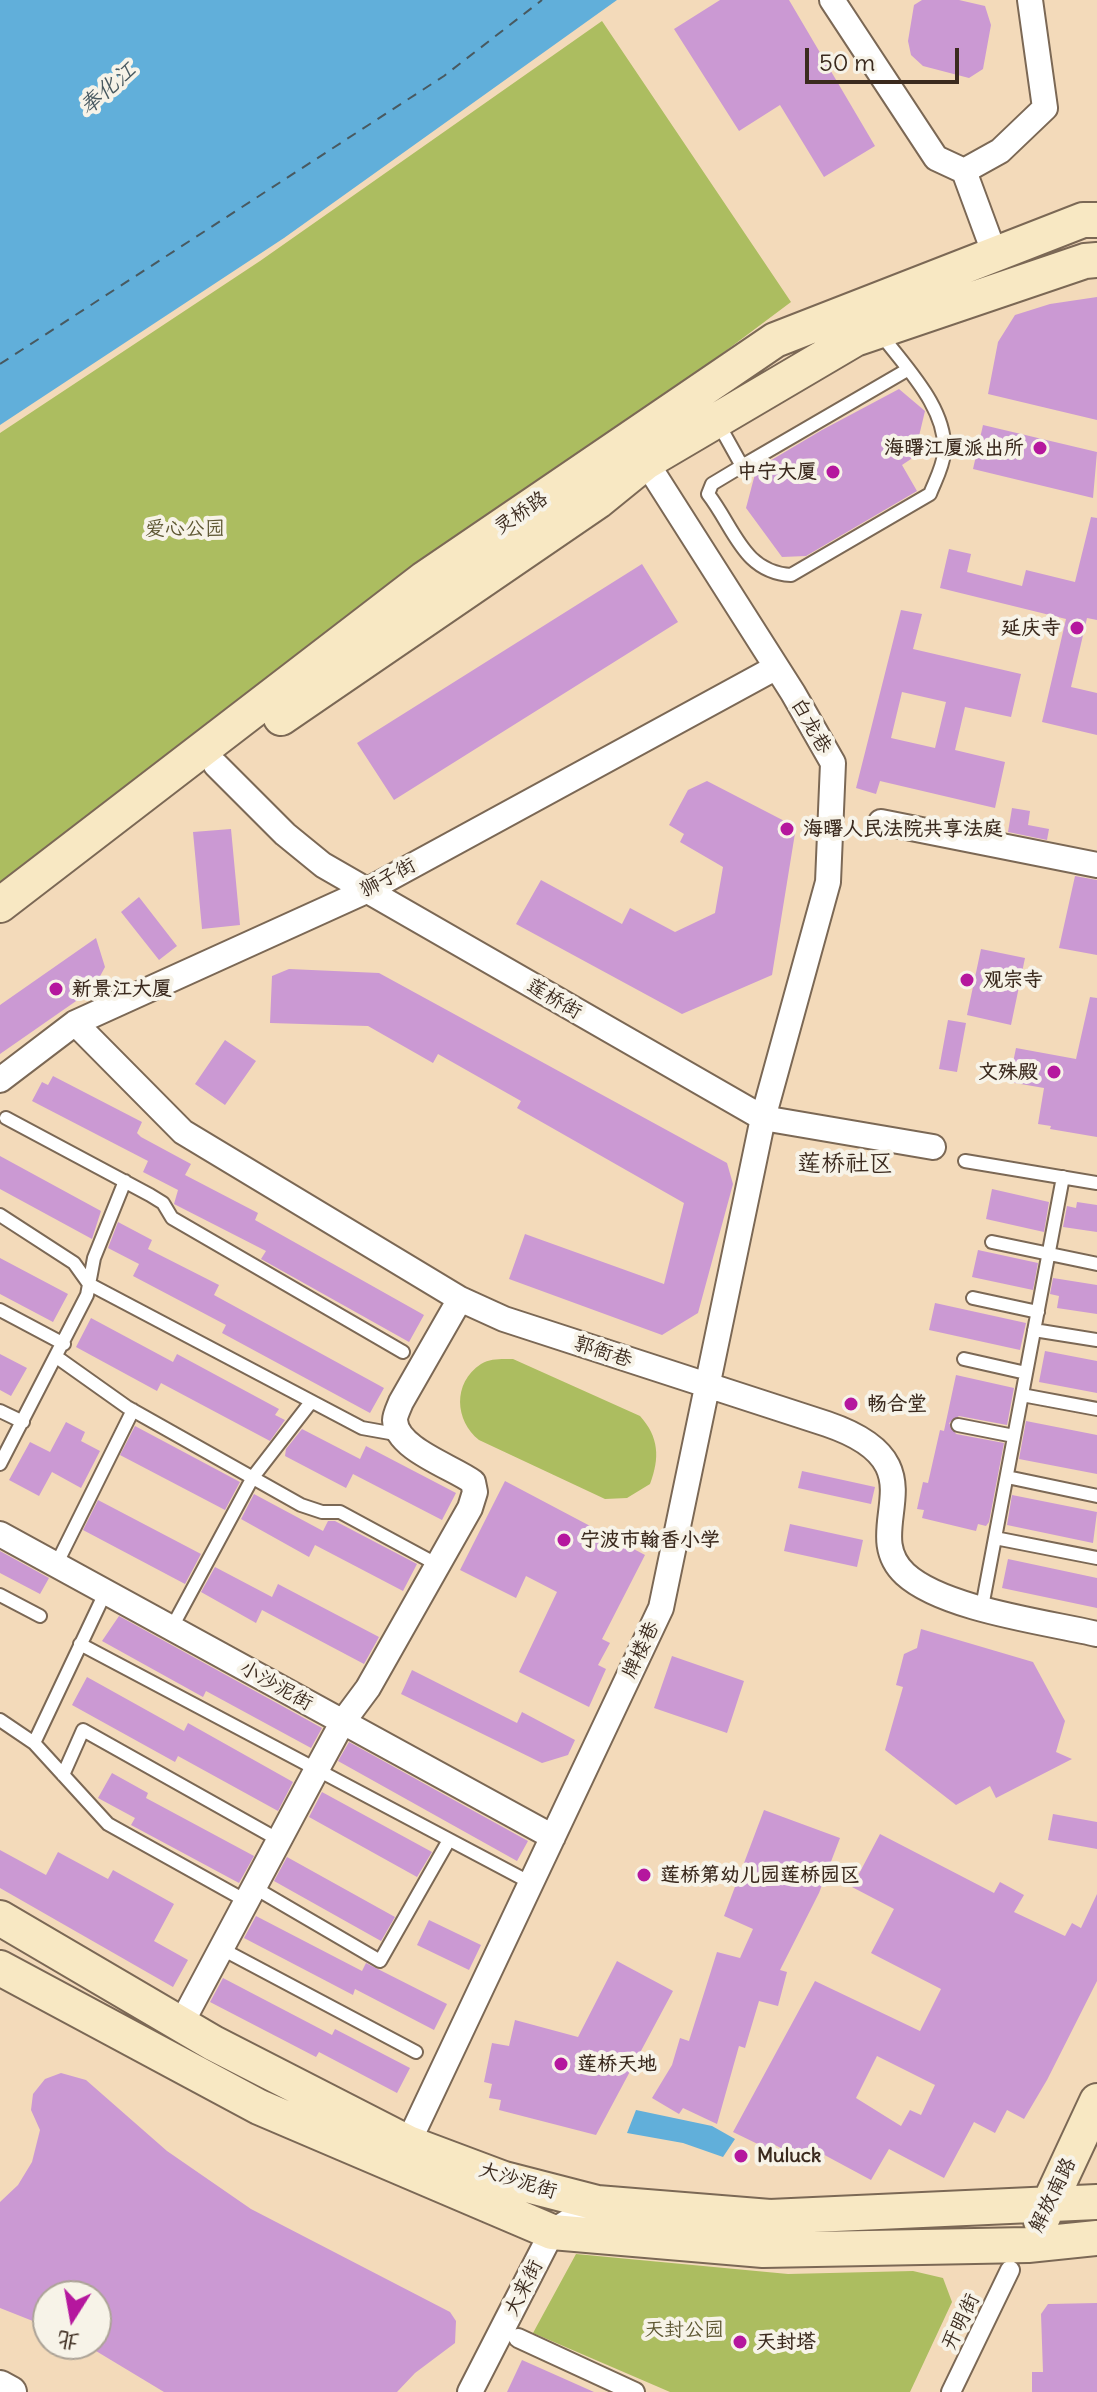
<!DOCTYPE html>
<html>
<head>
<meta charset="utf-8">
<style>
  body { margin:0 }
  #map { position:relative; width:1097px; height:2392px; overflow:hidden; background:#f3daba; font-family:Delius,"LXGW WenKai TC",sans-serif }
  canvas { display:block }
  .north { position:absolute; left:32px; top:2280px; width:80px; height:80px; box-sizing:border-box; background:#f7f3e8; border:2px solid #aca397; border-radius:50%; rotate:191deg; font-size:22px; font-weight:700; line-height:32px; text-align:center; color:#3b2a1e }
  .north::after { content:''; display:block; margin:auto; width:28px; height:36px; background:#b5179e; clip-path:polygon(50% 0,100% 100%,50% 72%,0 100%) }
  .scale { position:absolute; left:805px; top:48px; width:154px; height:36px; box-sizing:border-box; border:4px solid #3b2a1e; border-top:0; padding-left:10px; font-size:24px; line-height:28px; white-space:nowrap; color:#3b2a1e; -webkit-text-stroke:6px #f7f3e8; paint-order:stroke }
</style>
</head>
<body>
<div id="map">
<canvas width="1097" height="2392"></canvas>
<div class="north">北</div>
<div class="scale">50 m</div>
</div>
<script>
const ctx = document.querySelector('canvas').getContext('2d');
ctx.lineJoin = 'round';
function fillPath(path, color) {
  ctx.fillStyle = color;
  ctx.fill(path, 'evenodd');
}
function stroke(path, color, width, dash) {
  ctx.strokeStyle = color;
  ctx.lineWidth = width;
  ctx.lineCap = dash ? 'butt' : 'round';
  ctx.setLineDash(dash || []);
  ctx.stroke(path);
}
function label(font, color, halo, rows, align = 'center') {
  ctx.font = font + ' Delius,"LXGW WenKai TC",sans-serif';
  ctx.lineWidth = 8;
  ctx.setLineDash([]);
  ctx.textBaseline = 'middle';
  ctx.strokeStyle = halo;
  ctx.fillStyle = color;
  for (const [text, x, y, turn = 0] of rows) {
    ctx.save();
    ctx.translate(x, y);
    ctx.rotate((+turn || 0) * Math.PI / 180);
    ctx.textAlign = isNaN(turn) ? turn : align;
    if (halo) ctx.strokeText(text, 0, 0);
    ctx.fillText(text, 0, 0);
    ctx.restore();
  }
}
const green = new Path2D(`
  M602,21L791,302L0,894V433L260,261Z
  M513,1359L640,1416C659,1437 660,1458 650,1484L627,1498L605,1499L479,1440C455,1421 452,1383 481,1364C491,1358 502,1359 513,1359Z
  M576,2254L788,2274L913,2271L943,2278L952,2302L910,2392H670L533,2333Z`);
const water = new Path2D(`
  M0,0H617L284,238L0,425Z
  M636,2110L712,2126L735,2139L723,2157L683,2143L627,2133Z`);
const ferry = new Path2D(`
  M0,364L444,76L542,0`);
const building = new Path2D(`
  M720,0H789L875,146L824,177L780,105L739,131L674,29Z
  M922,0H959L985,6L991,25L983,69L969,78L923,66L911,55L908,41L914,5Z
  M1097,297V420L988,394L998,342L1015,315L1050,304Z
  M899,389L925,411L914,457L902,465L917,491L806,556L782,557L746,508L755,474L765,469L763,465L822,430Z
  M983,425L1097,452L1093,498L973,469Z
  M1091,517L1097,518V620L1087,618L1071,687L1097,693V735L1042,722L1066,619L940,588L949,549L971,554L967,572L1022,586L1026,570L1075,582Z
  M642,564L678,622L394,800L357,743Z
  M901,610L922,614L913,649L1021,674L1011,717L965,707L955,750L1005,762L995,808L880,781L876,794L856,788ZM902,692L946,702L935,748L891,738Z
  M707,781L796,827L772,975L682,1014L516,924L541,880L622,924L630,908L675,932L715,913L723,867L680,842L684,834L669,825L688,790Z
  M1012,808L1030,811L1028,825L1049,829L1047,840L1008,832Z
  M231,829L240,925L202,929L193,832Z
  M1075,876L1097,880V955L1059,948Z
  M139,897L177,946L159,960L121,912Z
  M96,938L105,967L98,980L79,999L0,1054V1005Z
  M981,949L1025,958L1011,1025L967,1015Z
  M289,969L379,973L727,1163L733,1184L698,1313L662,1335L509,1279L525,1234L664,1284L684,1203L517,1108L521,1101L438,1054L433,1063L368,1026L270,1023L272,976Z
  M1090,997L1097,998V1137L1050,1129L1051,1126L1038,1124L1044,1088L1009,1082L1016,1048L1076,1059Z
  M948,1020L966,1023L957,1072L939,1069Z
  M225,1040L256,1061L225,1105L195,1084Z
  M53,1076L142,1122L137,1133L141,1137L191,1164L185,1175L258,1213L255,1220L424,1315L409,1342L261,1259L266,1251L174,1204L178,1190L143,1172L148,1161L32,1101L42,1082L48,1085Z
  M0,1156L101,1211L92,1239L0,1189Z
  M992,1189L1049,1202L1044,1232L986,1219Z
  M1077,1202L1097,1205V1232L1063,1227L1067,1206L1076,1208Z
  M118,1222L152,1240L148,1249L219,1285L214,1295L384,1388L370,1413L222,1333L226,1325L133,1276L139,1264L108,1248Z
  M978,1250L1038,1263L1033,1290L972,1277Z
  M0,1258L68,1294L53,1322L0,1294Z
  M1053,1278L1097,1285V1314L1057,1308L1059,1296L1050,1294Z
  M935,1303L1026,1323L1020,1350L929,1330Z
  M91,1318L173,1362L177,1354L279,1409L275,1415L285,1420L270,1441L161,1383L157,1391L76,1347Z
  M1045,1351L1097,1361V1393L1039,1382Z
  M0,1354L27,1368L11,1396L0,1390Z
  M956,1375L1014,1388L1007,1425L959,1416L949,1423L956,1434L1004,1443L989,1522L986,1526L978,1524L976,1531L922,1518L924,1510L917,1509L923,1482L928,1483L940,1430L944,1431Z
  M1026,1421L1097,1435V1474L1019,1459Z
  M66,1422L85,1432L81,1441L100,1451L81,1488L52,1472L39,1496L9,1480L30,1442L50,1452Z
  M135,1426L240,1482L225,1510L120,1455Z
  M302,1429L360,1459L366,1446L456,1493L442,1520L353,1474L346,1488L285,1456L286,1449Z
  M802,1471L875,1487L871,1504L798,1488Z
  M505,1481L645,1555L602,1639L610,1643L598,1665L606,1669L589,1707L519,1672L557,1592L526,1576L516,1598L460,1570Z
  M254,1494L323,1531L328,1521H335L417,1564L403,1591L315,1545L309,1557L241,1519Z
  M1012,1495L1097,1512L1093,1543L1007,1525Z
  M98,1500L201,1554L185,1584L83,1530Z
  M790,1524L863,1540L857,1567L784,1551Z
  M0,1551L49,1578L40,1594L0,1573Z
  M1008,1559L1097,1578V1608L1002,1588Z
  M215,1567L272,1597L278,1584L379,1637L364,1664L262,1610L256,1623L201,1592Z
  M119,1616L322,1728L311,1748L206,1691L203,1697L102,1641Z
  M921,1629L1033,1662L1065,1721L1056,1752L1072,1759L996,1798L990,1786L956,1805L885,1750L903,1687L896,1685L904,1654L917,1648Z
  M672,1656L744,1681L727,1733L654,1708Z
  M412,1670L517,1723L522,1712L575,1740L568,1755L542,1763L401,1694Z
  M87,1677L184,1731L188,1723L293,1782L278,1811L178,1756L175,1762L72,1705Z
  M349,1742L528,1841L517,1861L338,1761Z
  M112,1773L148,1793L146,1798L254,1856L239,1883L131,1825L135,1818L98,1798Z
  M322,1792L432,1852L417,1877L309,1817Z
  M764,1810L840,1838L819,1893L780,1970L787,1972L778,2006L759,2001L745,2048L739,2046L717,2124L683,2108L679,2114L652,2098L672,2065L680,2038L689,2041L717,1952L740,1958L753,1929L724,1916Z
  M1053,1814L1097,1822V1849L1048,1840Z
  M880,1834L994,1893L1000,1882L1024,1895L1014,1912L1065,1936L1072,1923L1081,1928L1097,1894V1981L1047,2080L1024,2119L1007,2110L995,2133L974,2122L944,2178L889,2149L871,2180L817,2151L810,2163L771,2143L768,2149L733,2132L815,1981L920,2031L941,1989L871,1953L894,1909L852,1887ZM877,2056L935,2085L921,2115L910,2110L901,2126L856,2098Z
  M0,1850L46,1875L58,1852L108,1879L113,1870L174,1904L154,1941L188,1960L173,1987L0,1888Z
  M287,1857L395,1917L381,1941L274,1881Z
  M256,1916L362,1971L366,1963L447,2004L434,2030L355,1989L353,1995L244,1938Z
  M429,1920L481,1945L469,1970L417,1945Z
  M617,1961L673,1991L596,2135L499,2110L501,2100L489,2098L492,2084L484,2082L492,2043L509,2046L515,2020L578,2037Z
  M223,1978L332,2035L335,2029L410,2068L397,2093L319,2052L316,2057L210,2002Z
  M61,2073L86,2080L167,2151L251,2209L450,2312L456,2321L455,2343L415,2373L397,2392H164L96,2351V2296H48V2327L0,2308V2202L18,2185L32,2162L40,2130L31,2110L33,2094L45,2079Z
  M1097,2303V2392H1032V2372H1043L1041,2314L1048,2304Z
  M522,2360L594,2392H507Z`);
const service = new Path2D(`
  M718,423L742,466L712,484L708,494C735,529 743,572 791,575L930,494C935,481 943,467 944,453C948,408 904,366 880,333
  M742,466L907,370
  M6,1118L150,1195L163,1203L172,1218L403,1352
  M965,1161L1097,1183
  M0,1215L74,1263L89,1284L362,1428L401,1435
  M992,1242L1097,1264
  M973,1298L1038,1312
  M0,1310L64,1344
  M1034,1330L1097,1340
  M58,1358L127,1407L301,1505L322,1512H340L438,1565
  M964,1359L1026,1373
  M1022,1395L1097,1409
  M0,1411L23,1422
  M958,1425L1014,1436
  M0,1464L87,1295L94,1258L125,1181
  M1007,1477L1097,1496
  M995,1538L1097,1558
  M56,1565L133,1410
  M105,1593L34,1743L108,1824L248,1902
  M0,1595L40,1616
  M982,1607L1063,1177
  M171,1629L253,1477L311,1402
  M80,1644L531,1883
  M0,1720L34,1743
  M63,1775L83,1730L279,1840
  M255,1888L380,1961L449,1840
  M222,1949L416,2052`);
const pedestrian = new Path2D(`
  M518,2338L635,2392
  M951,2392L1010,2270`);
const minor = new Path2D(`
  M832,0L936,158L964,171L995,255
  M964,171L1000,151L1045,108L1030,0
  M216,765L285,834L323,865L763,1118L933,1147
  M881,822L1097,865
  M75,1023L183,1132L460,1299L504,1319L827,1424C947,1465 856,1528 905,1574C943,1609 1045,1622 1097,1634
  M0,1080L75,1023L366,891L775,668
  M0,1534L553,1837
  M181,2024L317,1769L342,1723L368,1688L470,1508L475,1492L473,1482C453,1467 396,1449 395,1420C395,1415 399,1407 401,1402L460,1299
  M408,2143L661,1608L763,1118L828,882L833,763L793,693L646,462
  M470,2392L552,2232L597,2203`);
const tertiary = new Path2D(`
  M0,2386L11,2392`);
const secondary = new Path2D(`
  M281,718L598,501L646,462L855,339L1085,261L1097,260
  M0,905L424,579L775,340L1083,220H1097
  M0,1918L213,2043L408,2143L504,2179L597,2203L770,2217L1097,2202
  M0,1968L259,2107L552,2232L763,2250L1028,2245L1097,2238
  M1041,2221L1097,2101`);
const markers = [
  [1040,448,8,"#b5179e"],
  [833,472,8,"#b5179e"],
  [1077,628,8,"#b5179e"],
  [787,829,8,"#b5179e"],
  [967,980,8,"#b5179e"],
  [56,989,8,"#b5179e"],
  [1054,1072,8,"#b5179e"],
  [851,1404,8,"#b5179e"],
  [564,1540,8,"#b5179e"],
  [644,1875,8,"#b5179e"],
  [561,2064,8,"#b5179e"],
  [741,2156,8,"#b5179e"],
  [740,2342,8,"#b5179e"]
];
const poiNames = [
  ["海曙江厦派出所",1024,448,"right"],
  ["中宁大厦",817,472,"right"],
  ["延庆寺",1061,628,"right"],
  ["海曙人民法院共享法庭",803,829],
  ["观宗寺",983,980],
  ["新景江大厦",72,989],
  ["文殊殿",1038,1072,"right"],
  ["畅合堂",867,1404],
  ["宁波市翰香小学",580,1540],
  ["莲桥第幼儿园莲桥园区",660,1875],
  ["莲桥天地",577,2064],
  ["Muluck",757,2156],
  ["天封塔",756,2342]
];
const streetNames = [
  ["灵桥路",521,513,-34],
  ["白龙巷",811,726,60],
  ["狮子街",388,878,-28],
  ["莲桥街",554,999,30],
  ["郭衙巷",603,1352,18],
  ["牌楼巷",641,1650,-65],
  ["小沙泥街",276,1686,29],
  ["大沙泥街",518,2181,17],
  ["解放南路",1053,2195,-64],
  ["大来街",524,2288,-63],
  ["开明街",961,2322,-64]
];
const parkNames = [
  ["爱心公园",185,529],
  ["天封公园",684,2330]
];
const waterNames = [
  ["奉化江",108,89,-41]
];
const quarterNames = [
  ["莲桥社区",845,1164]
];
fillPath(green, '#acbd60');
fillPath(water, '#61afda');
stroke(ferry, '#485960', 2, [10, 8]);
fillPath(building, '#cb99d3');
stroke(service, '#7b6855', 16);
stroke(pedestrian, '#7b6855', 22);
stroke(minor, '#7b6855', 28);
stroke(tertiary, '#7b6855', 34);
stroke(secondary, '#7b6855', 38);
stroke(service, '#fff', 12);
stroke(pedestrian, '#fff', 18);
stroke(minor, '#fff', 24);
stroke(tertiary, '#fff', 30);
stroke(secondary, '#f8e8c3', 34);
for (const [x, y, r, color] of markers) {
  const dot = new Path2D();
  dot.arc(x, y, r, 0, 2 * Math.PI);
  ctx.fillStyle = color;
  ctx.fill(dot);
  stroke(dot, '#f7f3e8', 3);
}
label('bold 20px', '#3b2a1e', '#f7f3e8', poiNames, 'left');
label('20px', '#3b2a1e', '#f7f3e8', streetNames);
label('20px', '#5d5632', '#f7f3e8', parkNames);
label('italic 22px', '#485960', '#f7f3e8', waterNames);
label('24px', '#3b2a1e', '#f7f3e8', quarterNames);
</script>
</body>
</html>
